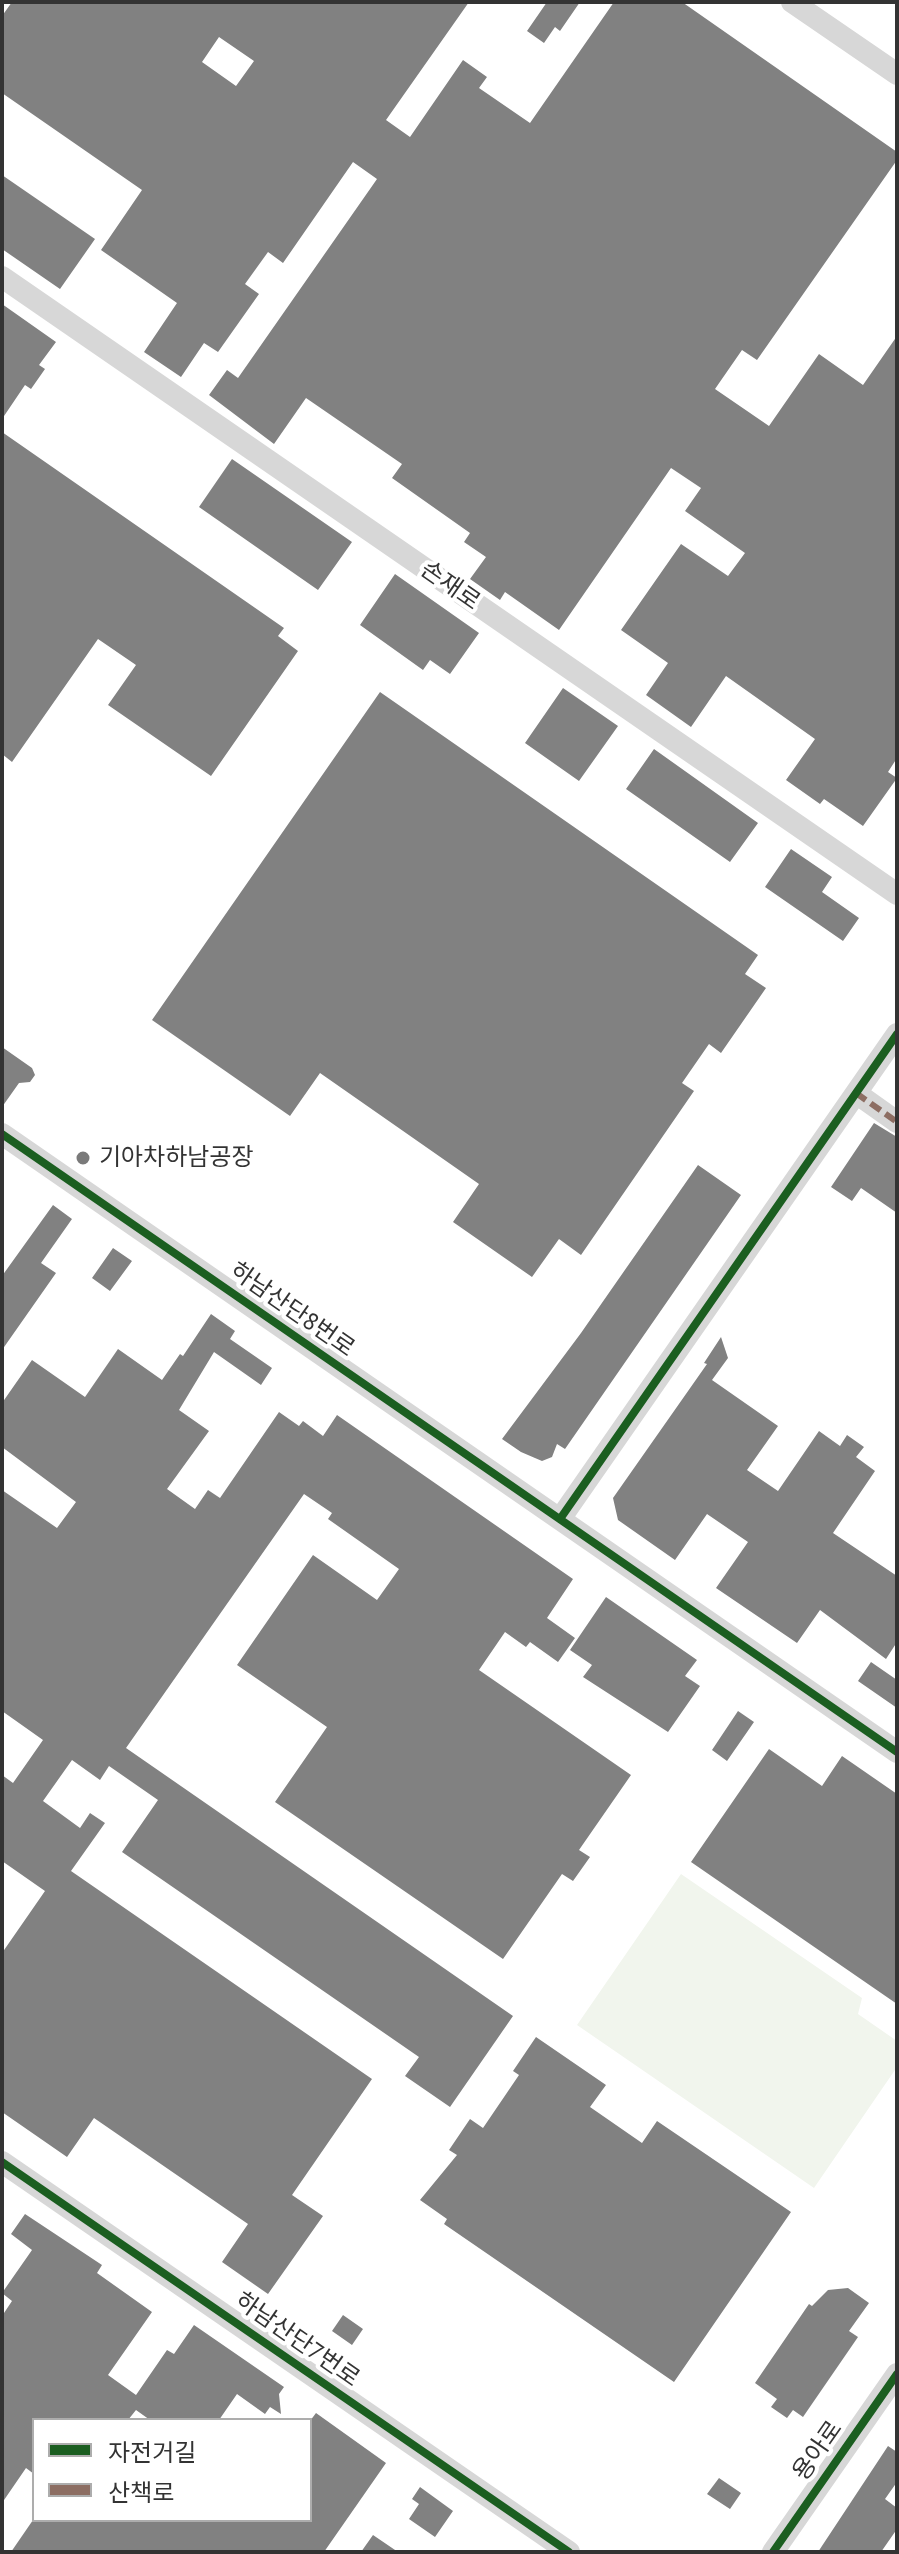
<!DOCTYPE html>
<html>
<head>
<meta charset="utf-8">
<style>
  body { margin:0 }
  #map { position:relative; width:899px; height:2554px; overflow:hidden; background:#fff; font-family:"PT Sans","Noto Sans KR",sans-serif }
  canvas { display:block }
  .frame { position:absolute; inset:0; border:4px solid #333; pointer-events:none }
  .legend { position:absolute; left:32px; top:2418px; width:280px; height:104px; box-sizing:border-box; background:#fff; border:2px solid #adadad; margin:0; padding:10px 14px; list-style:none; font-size:24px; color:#333 }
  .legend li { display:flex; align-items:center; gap:16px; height:40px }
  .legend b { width:40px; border:2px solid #adadad }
</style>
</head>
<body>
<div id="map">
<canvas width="899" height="2554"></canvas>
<div class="frame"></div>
<ul class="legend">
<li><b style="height:10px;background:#1b5e20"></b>자전거길</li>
<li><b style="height:10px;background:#8d6e63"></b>산책로</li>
</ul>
</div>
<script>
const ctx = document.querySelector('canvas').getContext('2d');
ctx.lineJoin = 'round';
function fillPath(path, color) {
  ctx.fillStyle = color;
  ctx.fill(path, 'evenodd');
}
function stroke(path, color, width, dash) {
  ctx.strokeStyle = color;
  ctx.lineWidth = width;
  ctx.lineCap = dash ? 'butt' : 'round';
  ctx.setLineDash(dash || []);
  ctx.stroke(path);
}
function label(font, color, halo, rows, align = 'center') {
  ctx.font = font + ' "PT Sans","Noto Sans KR",sans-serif';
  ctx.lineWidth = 8;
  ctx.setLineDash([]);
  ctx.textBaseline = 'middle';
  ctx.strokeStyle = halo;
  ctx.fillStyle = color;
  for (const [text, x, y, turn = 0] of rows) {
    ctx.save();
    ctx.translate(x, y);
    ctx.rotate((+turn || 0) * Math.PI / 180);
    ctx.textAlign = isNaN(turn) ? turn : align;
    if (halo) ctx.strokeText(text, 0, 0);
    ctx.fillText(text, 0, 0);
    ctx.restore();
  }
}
const green = new Path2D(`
  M681,1874L862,1998L858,2014L897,2041V2067L814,2188L577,2025Z`);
const building = new Path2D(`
  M12,2H469L386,120L410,137L463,60L487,77L479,88L530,123L614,2H682L897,152V160L757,360L742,350L715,389L769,426L819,354L863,385L897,336V758L888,772L897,778L863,826L824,799L820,804L786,780L815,739L726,676L691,727L646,695L668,663L621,630L681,544L728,576L745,553L685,511L701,488L671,468L559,630L505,592L500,600L470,579L486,557L464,542L470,533L392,478L402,464L306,398L274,444L209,395L227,370L238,378L377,179L353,162L283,263L268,252L245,284L259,294L218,352L204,343L181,377L144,352L177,303L101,250L142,190L2,93V16ZM219,37L254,61L236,86L202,62Z
  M547,2H580L560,31L555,27L544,43L527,31Z
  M2,175L95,239L60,289L2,249Z
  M2,304L56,342L39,365L45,369L31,389L25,385L2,419Z
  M2,432L284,628L278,636L298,651L211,776L108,705L136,665L98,639L12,762L2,754Z
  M232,459L352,542L318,590L199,507Z
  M395,574L479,633L450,674L430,660L423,670L360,625Z
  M563,688L618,726L579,781L525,743Z
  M380,692L758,955L745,974L766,988L721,1053L709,1044L682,1083L694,1091L581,1255L559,1239L532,1277L453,1222L479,1184L320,1073L290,1116L152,1020Z
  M654,749L758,823L730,862L626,789Z
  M791,849L832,877L822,892L859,918L843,941L765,887Z
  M2,1047L32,1068L35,1075L30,1082L19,1083L2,1107Z
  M874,1123L897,1137V1213L861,1188L852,1201L831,1187Z
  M698,1165L741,1195L565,1449L557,1444L552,1457L542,1461L521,1452L502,1439L581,1333Z
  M53,1205L72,1219L41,1263L56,1273L2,1350V1276Z
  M113,1248L132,1261L110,1291L92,1278Z
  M211,1314L235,1331L230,1339L272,1368L261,1385L214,1352L179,1410L209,1431L167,1489L195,1509L208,1490L220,1498L279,1412L299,1426L303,1421L323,1436L337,1415L573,1579L547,1618L575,1638L558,1662L530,1642L526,1647L505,1632L479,1670L631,1775L579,1850L590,1857L573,1881L562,1874L503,1959L275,1802L327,1727L237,1665L313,1555L377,1600L399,1569L328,1519L332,1513L304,1494L126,1748L513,2016L450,2107L405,2076L419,2057L122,1852L158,1800L109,1766L100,1780L72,1760L43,1801L80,1828L90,1813L105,1823L71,1871L372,2079L292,2195L323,2216L268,2294L222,2262L248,2224L94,2118L67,2157L2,2112V1953L45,1891L2,1861V1775L13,1783L43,1740L2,1711V1490L57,1528L76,1502L2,1447V1403L32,1360L85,1397L118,1349L162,1380L180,1354L183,1356Z
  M721,1337L728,1358L712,1380L778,1426L747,1470L778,1491L819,1431L840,1446L847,1435L864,1447L856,1457L875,1471L833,1533L897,1576V1642L886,1659L820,1610L797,1643L716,1588L748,1542L707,1514L675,1560L618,1520L613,1498L707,1364L704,1363Z
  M606,1597L697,1660L685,1676L700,1686L668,1732L583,1677L592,1665L570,1650Z
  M871,1662L897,1680V1708L858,1681Z
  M738,1711L754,1722L727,1761L712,1750Z
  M769,1749L822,1786L842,1756L897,1794V2004L691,1862Z
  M536,2037L606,2085L590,2107L642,2143L657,2121L791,2212L674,2382L444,2224L447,2219L420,2200L457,2155L449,2150L470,2119L483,2128L519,2075L513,2071Z
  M25,2214L102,2265L97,2273L152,2312L108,2375L136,2395L167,2350L174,2354L194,2325L284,2387L279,2394L281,2414L270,2407L265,2414L237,2394L219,2420H150L136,2410L128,2420H34V2474L26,2468L2,2503V2316L12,2301L2,2293L32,2250L11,2234Z
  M848,2288L869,2303L849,2331L858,2337L803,2417L793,2410L787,2418L771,2407L777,2399L755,2383L809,2304L812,2306L828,2290Z
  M343,2315L363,2329L352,2345L332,2331Z
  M316,2413L386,2463L324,2552H11L33,2520H310V2421Z
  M888,2446L897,2452V2482L885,2499L897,2508V2529L881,2552H818Z
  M719,2478L741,2493L730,2509L707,2494Z
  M420,2487L453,2511L435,2537L409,2519L419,2504L412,2499Z
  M373,2535L398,2552H361Z`);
const minor = new Path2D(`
  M792,2L897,74
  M2,277L897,894
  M856,1093L897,1122
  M2,1134L897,1752
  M560,1519L897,1034
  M2,2162L569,2552
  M773,2552L897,2374`);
const quiet = new Path2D(`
  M856,1093L897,1122`);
const cycleway = new Path2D(`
  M2,1134L897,1752
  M560,1519L897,1034
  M2,2162L569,2552
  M773,2552L897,2374`);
const markers = [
  [83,1158,8,"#7a7a7a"]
];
const streetNames = [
  ["손재로",450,586,35],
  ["하남산단8번로",292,1310,35],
  ["하남산단7번로",297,2340,35],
  ["용아로",818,2451,-55]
];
const poiNames = [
  ["기아차하남공장",99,1158]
];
fillPath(green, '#f1f5ed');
fillPath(building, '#818181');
stroke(minor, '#d7d7d7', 22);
stroke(quiet, '#8d6e63', 6, [12, 6]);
stroke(cycleway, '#1b5e20', 8);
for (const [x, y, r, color] of markers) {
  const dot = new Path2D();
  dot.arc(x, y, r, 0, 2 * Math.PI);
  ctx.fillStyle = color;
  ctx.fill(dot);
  stroke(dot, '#fff', 3);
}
label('24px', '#333', '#fff', streetNames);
label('24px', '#333', '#fff', poiNames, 'left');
</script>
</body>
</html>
